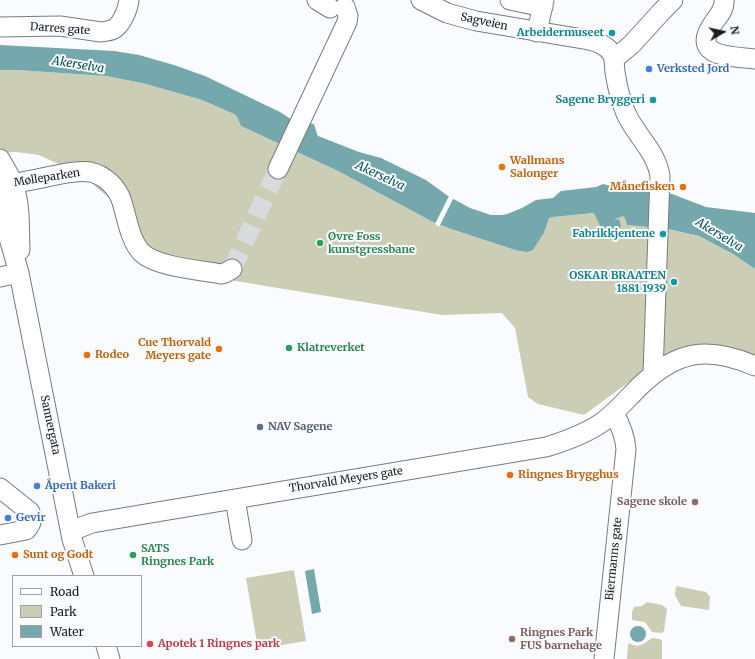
<!DOCTYPE html>
<html>
<head>
<meta charset="utf-8">
<style>
  body { margin:0 }
  #map { position:relative; width:755px; height:659px; overflow:hidden; background:#f9fbfe; font-family:Merriweather,serif }
  canvas { display:block }
  .legend { position:absolute; left:12px; top:575px; width:130px; height:72px; box-sizing:border-box; background:#f9fbfe; border:1px solid #a0a2a4; margin:0; padding:5px 7px; list-style:none; font-size:12px; color:#1b1c1d }
  .legend li { display:flex; align-items:center; gap:8px; height:20px }
  .legend b { width:20px; border:1px solid #a0a2a4 }
  .north { position:absolute; left:703px; top:12px; width:40px; height:40px; -webkit-text-stroke:3px #f9fbfe; paint-order:stroke; rotate:81deg; font-size:11px; font-weight:700; line-height:16px; text-align:center; color:#1b1c1d }
  .north::after { content:''; display:block; margin:auto; width:14px; height:18px; background:#1b1c1d; clip-path:polygon(50% 0,100% 100%,50% 72%,0 100%) }
</style>
</head>
<body>
<div id="map">
<canvas width="755" height="659"></canvas>
<ul class="legend">
<li><b style="height:5px;background:#fff"></b>Road</li>
<li><b style="height:11px;background:#cccdb5"></b>Park</li>
<li><b style="height:11px;background:#74a8ac"></b>Water</li>
</ul>
<div class="north">N</div>
</div>
<script>
const ctx = document.querySelector('canvas').getContext('2d');
ctx.lineJoin = 'round';
function fillPath(path, color) {
  ctx.fillStyle = color;
  ctx.fill(path, 'evenodd');
}
function stroke(path, color, width, dash) {
  ctx.strokeStyle = color;
  ctx.lineWidth = width;
  ctx.lineCap = dash ? 'butt' : 'round';
  ctx.setLineDash(dash || []);
  ctx.stroke(path);
}
function label(font, color, halo, rows, align = 'center') {
  ctx.font = font + ' Merriweather,serif';
  ctx.lineWidth = 4;
  ctx.setLineDash([]);
  ctx.textBaseline = 'middle';
  ctx.strokeStyle = halo;
  ctx.fillStyle = color;
  for (const [text, x, y, turn = 0] of rows) {
    ctx.save();
    ctx.translate(x, y);
    ctx.rotate((+turn || 0) * Math.PI / 180);
    ctx.textAlign = isNaN(turn) ? turn : align;
    if (halo) ctx.strokeText(text, 0, 0);
    ctx.fillText(text, 0, 0);
    ctx.restore();
  }
}
const green = new Path2D(`
  M0,70H17L106,76L142,83L202,100L234,114L237,117L241,126L338,171L433,222L451,229L515,250H533L544,233L549,218L553,217L594,213L616,220L615,219L624,216L627,225L668,229L699,236L733,254L755,269V355L712,344L682,348L666,355L584,415L538,404L528,397L515,328L502,313L442,315L151,267L116,213L110,199L82,175L39,155L16,152L0,153Z
  M294,570L306,641L258,649L246,578Z
  M676,586L706,592L710,597L709,610L681,606L675,595Z
  M647,602L662,605L667,609L664,631L662,633L652,632L645,622L632,620V612L634,607L642,606Z
  M652,638L660,639L662,641V659H627L628,644L629,643C639,649 643,644 652,638Z`);
const water = new Path2D(`
  M0,45L114,51L139,55L174,65L205,76L280,112L292,120L314,124L317,134L318,136L359,152L381,158L426,180L448,196L470,208L491,215H502L507,214L522,208L536,200L553,198L561,191L596,187L603,184L619,188L628,185H633L652,192L672,194L706,207L755,213V269L733,254L699,236L668,229L627,225L624,216L615,219L616,220L619,219L621,227L603,232L594,213L553,217L549,218L544,233L533,250L527,252L515,250L451,229L433,222L338,171L241,126L237,117L234,114L202,100L142,83L106,76L17,70H0Z
  M314,569L321,612L312,614L305,571Z
  M630 634a8 8 0 1 1 16 0a8 8 0 1 1-16 0Z`);
const pier = new Path2D(`
  M450,194L454,197L439,227L435,224Z`);
const minorTunnel = new Path2D(`
  M232,269L278,169`);
const minor = new Path2D(`
  M317,0L330,8
  M421,0L447,13L476,21L589,40C598,42 607,45 612,54C615,59 614,66 615,72C617,85 620,99 625,111C634,134 656,150 660,176L653,374
  M510,0L543,7
  M724,0C725,9 719,15 714,22C688,58 732,56 755,59
  M0,27L60,26L101,32C106,31 110,31 114,29C122,24 128,9 129,0
  M537,32L544,0
  M614,59L631,45L663,10L673,0
  M0,159C4,167 10,175 13,184C21,204 19,228 20,250
  M278,169L347,22L348,16L345,7
  M0,186C17,183 34,180 51,176C63,174 77,170 90,172C105,175 118,188 122,202C127,218 130,241 142,253C157,267 200,270 221,274L225,273L232,269
  M0,196L7,231L19,273L72,539L84,576
  M0,277L19,273
  M0,488L30,512C33,519 31,525 26,530L0,535
  M235,499L242,540
  M71,531L92,523L163,511L546,447C566,441 586,434 604,421C617,411 627,399 639,387C676,351 707,345 755,366
  M106,646L110,659
  M604,659L626,449C625,436 620,424 614,413`);
const markers = [
  [612,33,4,"#0f9aa8"],
  [649,69,4,"#3f7fe0"],
  [653,100,4,"#0f9aa8"],
  [502,167,4,"#e8710a"],
  [683,187,4,"#e8710a"],
  [663,234,4,"#0f9aa8"],
  [320,243,4,"#2e9e5b"],
  [674,282,4,"#0f9aa8"],
  [289,348,4,"#2e9e5b"],
  [219,349,4,"#e8710a"],
  [87,355,4,"#e8710a"],
  [260,427,4,"#5c6f8a"],
  [510,475,4,"#e8710a"],
  [37,486,4,"#3f7fe0"],
  [695,502,4,"#8d6e63"],
  [8,518,4,"#3f7fe0"],
  [15,555,4,"#e8710a"],
  [133,555,4,"#2e9e5b"],
  [512,639,4,"#8d6e63"],
  [150,644,4,"#e0444e"]
];
const streetNames = [
  ["Sagveien",484,22,12],
  ["Darres gate",60,29,4],
  ["Mølleparken",47,178,-9],
  ["Sannergata",50,425,78],
  ["Thorvald Meyers gate",346,480,-9],
  ["Biermanns gate",614,559,-84]
];
const cultureNames = [
  ["Arbeidermuseet",604,33],
  ["Sagene Bryggeri",645,100],
  ["Fabrikkjentene",655,234],
  ["OSKAR BRAATEN",666,276],
  ["1881 1939",666,289]
];
const shopNames = [
  ["Verksted Jord",657,69],
  ["Åpent Bakeri",45,486],
  ["Gevir",16,518]
];
const foodNames = [
  ["Wallmans",510,161],
  ["Salonger",510,174],
  ["Månefisken",675,187,"right"],
  ["Cue Thorvald",211,343,"right"],
  ["Meyers gate",211,356,"right"],
  ["Rodeo",95,355],
  ["Ringnes Brygghus",518,475],
  ["Sunt og Godt",23,555]
];
const leisureNames = [
  ["Øvre Foss",328,237],
  ["kunstgressbane",328,250],
  ["Klatreverket",297,348],
  ["SATS",141,549],
  ["Ringnes Park",141,562]
];
const serviceNames = [
  ["NAV Sagene",268,427]
];
const educationNames = [
  ["Sagene skole",687,502],
  ["Ringnes Park",520,633,"left"],
  ["FUS barnehage",520,646,"left"]
];
const healthNames = [
  ["Apotek 1 Ringnes park",158,644]
];
const waterNames = [
  ["Akerselva",78,65,9],
  ["Akerselva",380,176,25],
  ["Akerselva",719,235,31]
];
fillPath(green, '#cccdb5');
fillPath(water, '#74a8ac');
fillPath(pier, '#f9fbfe');
stroke(minorTunnel, '#d8dadc', 19, [19, 10]);
stroke(minor, '#787b7f', 21);
stroke(minor, '#fff', 19);
for (const [x, y, r, color] of markers) {
  const dot = new Path2D();
  dot.arc(x, y, r, 0, 2 * Math.PI);
  ctx.fillStyle = color;
  ctx.fill(dot);
  stroke(dot, '#f9fbfe', 1.5);
}
label('11px', '#1b1c1d', '#f9fbfe', streetNames);
label('bold 11px', '#0d838f', '#f9fbfe', cultureNames, 'right');
label('bold 11px', '#366cbe', '#f9fbfe', shopNames, 'left');
label('bold 11px', '#c56008', '#f9fbfe', foodNames, 'left');
label('bold 11px', '#27864d', '#f9fbfe', leisureNames, 'left');
label('bold 11px', '#4e5e75', '#f9fbfe', serviceNames, 'left');
label('bold 11px', '#785e54', '#f9fbfe', educationNames, 'right');
label('bold 11px', '#be3a42', '#f9fbfe', healthNames, 'left');
label('italic 12px', '#005257', '#f9fbfe', waterNames);
</script>
</body>
</html>
